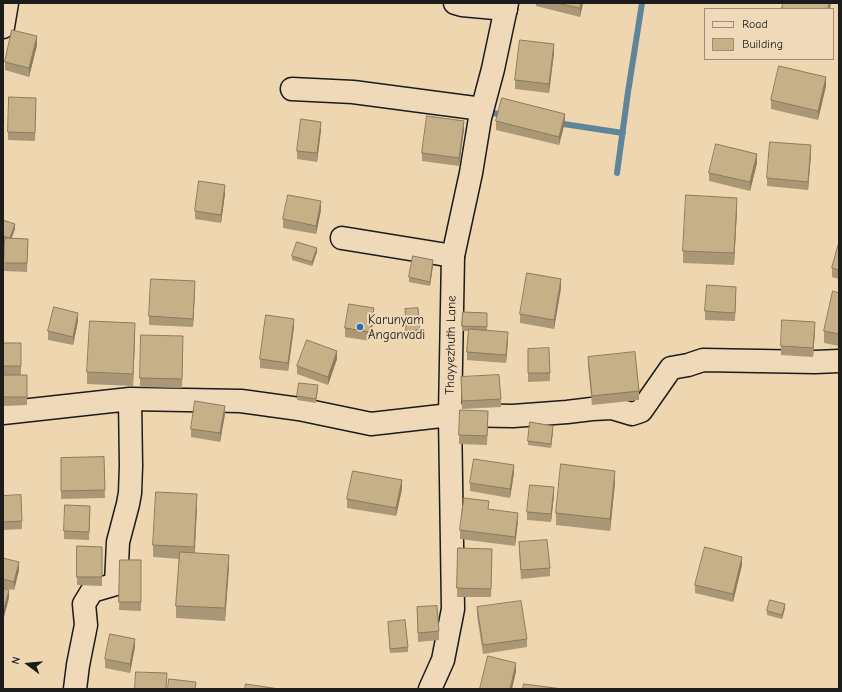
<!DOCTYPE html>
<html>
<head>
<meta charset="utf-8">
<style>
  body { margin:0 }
  #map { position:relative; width:842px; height:692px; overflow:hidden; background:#eed6b1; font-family:"Comic Neue",sans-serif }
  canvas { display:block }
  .frame { position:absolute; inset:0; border:4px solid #1c1c1c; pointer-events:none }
  .legend { position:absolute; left:704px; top:8px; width:130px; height:52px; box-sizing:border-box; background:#efd9b8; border:1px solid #9b8d7a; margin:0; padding:5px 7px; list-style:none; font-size:12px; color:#1c1c1c }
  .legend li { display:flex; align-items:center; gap:8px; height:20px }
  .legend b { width:20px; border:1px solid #9b8d7a }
  .north { position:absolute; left:8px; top:644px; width:40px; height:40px; -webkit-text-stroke:3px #efd9b8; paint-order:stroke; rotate:286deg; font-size:11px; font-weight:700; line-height:16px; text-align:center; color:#1c1c1c }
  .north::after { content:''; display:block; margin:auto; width:14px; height:18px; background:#1c1c1c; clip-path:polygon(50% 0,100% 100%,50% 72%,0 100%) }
</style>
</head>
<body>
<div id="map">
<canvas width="842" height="692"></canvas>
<div class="frame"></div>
<ul class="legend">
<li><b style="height:5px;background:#efd9b8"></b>Road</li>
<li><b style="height:11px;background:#c6b088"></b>Building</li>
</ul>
<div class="north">N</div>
</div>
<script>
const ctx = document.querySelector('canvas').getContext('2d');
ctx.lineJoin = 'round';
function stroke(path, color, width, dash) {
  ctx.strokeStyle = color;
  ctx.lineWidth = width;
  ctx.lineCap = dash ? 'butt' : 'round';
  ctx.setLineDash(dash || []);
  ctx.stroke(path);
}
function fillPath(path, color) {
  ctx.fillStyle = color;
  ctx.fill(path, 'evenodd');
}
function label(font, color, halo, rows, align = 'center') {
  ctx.font = font + ' "Comic Neue",sans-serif';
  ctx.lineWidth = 4;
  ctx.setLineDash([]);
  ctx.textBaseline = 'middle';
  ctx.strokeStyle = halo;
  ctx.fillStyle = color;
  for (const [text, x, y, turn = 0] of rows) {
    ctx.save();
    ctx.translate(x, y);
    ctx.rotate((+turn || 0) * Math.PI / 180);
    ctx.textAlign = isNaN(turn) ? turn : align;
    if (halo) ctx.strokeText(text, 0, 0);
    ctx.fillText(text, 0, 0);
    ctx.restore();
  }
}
const stream = new Path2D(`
  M486,112L506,115
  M557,123L623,133
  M617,173L628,92L642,3`);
const minor = new Path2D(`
  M455,3L462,5L506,9
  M3,27L7,3
  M292,89L353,92L482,109
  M342,238L453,256
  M3,413L130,399L241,401L299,409L371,424L450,415L513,416L567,412L592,409L612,408L632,414L641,411L671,368L688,365L703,360L815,362L839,361
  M75,689L78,665L86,625L84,604L92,591L116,584L118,542L128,504L130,493L131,466L130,399`);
const tertiary = new Path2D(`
  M430,689L443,660L453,609L450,415L453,256L471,173L480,118L493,69L507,3`);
const wall = new Path2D(`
  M536,3H583L580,17L536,6Z
  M37,45L29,77L5,70V62Z
  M554,53L549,93L515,89V80Z
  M826,86L818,120L771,109V100Z
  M36,106L35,141L8,140V132Z
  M496,121L565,122L559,145L496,130Z
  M464,129L459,166L422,161V153Z
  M321,130L317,162L297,159V151Z
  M811,154L808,190L767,186V178Z
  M757,163L750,191L709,181V173Z
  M225,194L221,223L195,219V211Z
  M321,210L316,234L283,228V219Z
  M737,210L734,265L683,263V251Z
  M3,220L15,229L11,238L28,239L27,272L4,271L5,241L3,240Z
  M839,242V279L832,277V268Z
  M317,252L312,266L292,260V256Z
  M433,265L430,286L409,282V277Z
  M561,288L554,329L520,323V314Z
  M195,290L193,327L149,325V316Z
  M839,293V346L824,343V331Z
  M736,295L735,321L705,320V311Z
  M405,309L420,330V334L406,335Z
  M463,312L487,313V330L508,341L506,363L467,360V352L469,331H462Z
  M374,316L370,341L345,337V328Z
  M78,321L73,345L48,340V331Z
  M294,327L288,371L260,368V359Z
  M815,330L813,357L781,355V346Z
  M135,336L133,386L87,384V372Z
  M3,343H21V375H3Z
  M183,344L182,388L140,387V378Z
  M528,349L550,373V381L528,382Z
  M588,357L639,391V400L592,405L588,366Z
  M337,359L328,385L297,374V366Z
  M3,375H27V405L3,406Z
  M461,377L501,399V407L462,409Z
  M318,389L316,403L297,400V396Z
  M225,414L220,442L191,437V429Z
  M488,420L487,445L459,444V435Z
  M553,430L551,448L528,445V441Z
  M104,457L105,498L61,499V458Z
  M514,473L510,498L470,491V483Z
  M615,483L610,531L556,525V513Z
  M402,489L396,516L347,508V499Z
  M554,495L551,522L527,520V512Z
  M3,496L22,521V529L3,530Z
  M197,506L195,553L229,567L225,621L176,618V606L179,559L153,557V545Z
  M489,510L518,521L515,546L460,539V530Z
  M90,514L89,540L64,539V531Z
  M519,542L550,568V576L521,579L519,551Z
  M77,546L102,547V586L77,585Z
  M458,548L492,549L491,597H457Z
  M3,558L19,570L14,590L3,588Z
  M120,560H141V611L119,610Z
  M742,565L733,602L695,593V585Z
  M417,607L439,631V640L418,642Z
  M477,607L527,639V647L483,654L477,616Z
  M785,608L782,619L767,615V611Z
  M388,622L408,647V652L390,653Z
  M135,647L130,673L105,668V659Z`);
const shadedWall = new Path2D(`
  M581,3H583L580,17V8Z
  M829,3H831L830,9H828Z
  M37,36V45L29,77V68Z
  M554,44V53L549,93V84Z
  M826,77V86L818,120V111Z
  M565,114V122L559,145V137Z
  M464,121V129L459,166V158Z
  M321,122V130L317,162V153Z
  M811,145V154L808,190V182Z
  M757,154V163L750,191V182Z
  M225,185V194L221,223V215Z
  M737,198V210L734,265V253Z
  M321,201V210L316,234V226Z
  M15,224V229L10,243V238Z
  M317,248V252L312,266V262Z
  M433,260V265L430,286V282Z
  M561,279V288L554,329V320Z
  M195,281V290L193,327V319Z
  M374,308V316L370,341V332Z
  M78,313V321L73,345V337Z
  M294,319V327L288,371V363Z
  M815,322V330L813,357V348Z
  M135,323V336L133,386V374Z
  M508,332V341L506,363V355Z
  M337,351V359L328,385V377Z
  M225,406V414L220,442V433Z
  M553,426V430L551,448V444Z
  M514,465V473L510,498V489Z
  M615,471V483L610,531V519Z
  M402,480V489L396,516V508Z
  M554,487V495L551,522V514Z
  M197,494V506L194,559V547Z
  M518,513V521L515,546V537Z
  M229,555V567L225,621V608Z
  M742,557V565L733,602V594Z
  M19,562V570L14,590V582Z
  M9,590V598L3,621V612Z
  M785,604V608L782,619V615Z
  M135,639V647L130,673V664Z
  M516,663V672L512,689H510Z`);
const building = new Path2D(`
  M557,3H581L580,8Z
  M783,3H829L828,9H789L782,8Z
  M12,30L37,36L29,68L5,62Z
  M520,40L554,44L549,84L515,80Z
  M779,66L826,77L818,111L771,100Z
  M9,97L36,98L35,133L8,132Z
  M502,98L565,114L559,137L496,121Z
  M427,116L464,121L459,158L422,153Z
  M301,119L321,122L317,153L297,151Z
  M770,142L811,145L808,182L767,178Z
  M716,144L757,154L750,182L709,173Z
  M199,181L225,185L221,215L195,211Z
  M288,195L321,201L316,226L283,219Z
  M686,195L737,198L734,253L683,251Z
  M3,220L15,224L10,238L3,236Z
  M5,238L28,239L27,263H4Z
  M297,242L317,248L312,262L292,256Z
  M839,242V270L832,268Z
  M413,256L433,260L430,282L409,277Z
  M527,273L561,279L554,320L520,314Z
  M151,279L195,281L193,319L149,316Z
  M707,285L736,287L735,313L705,311Z
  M833,291L839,293V334L824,331Z
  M349,304L374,308L370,332L345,328Z
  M54,307L78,313L73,337L48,331Z
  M418,308L420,330L406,331L405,309Z
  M463,312L487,313V327L462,326Z
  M266,315L294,319L288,363L260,359Z
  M782,320L815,322L813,348L781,346Z
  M90,321L135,323L133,374L87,372Z
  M469,329L508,332L506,355L467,352Z
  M141,335L183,336L182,379L140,378Z
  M307,340L337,351L328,377L297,366Z
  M3,343H21V366H3Z
  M549,348L550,373H528V349Z
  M635,352L639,391L592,396L588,357Z
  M3,375H27V397H3Z
  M499,375L501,399L462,401L461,377Z
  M299,383L318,385L316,399L297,396Z
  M195,401L225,406L220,433L191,429Z
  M460,410L488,411L487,436L459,435Z
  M530,422L553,426L551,444L528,441Z
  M104,457L105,490L61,491V458Z
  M474,459L514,465L510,489L470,483Z
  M561,464L615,471L610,519L556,513Z
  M353,471L402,480L396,508L347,499Z
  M530,485L554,487L551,514L527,512Z
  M156,492L197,494L194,547L153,545Z
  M21,495L22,521L3,522V496Z
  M464,498L489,501L488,509L518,513L515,537L460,530Z
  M65,505L90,506L89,532L64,531Z
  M547,540L550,568L521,570L519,542Z
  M77,546L102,547V577H77Z
  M705,547L742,557L733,594L695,585Z
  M458,548L492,549L491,589L457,588Z
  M180,552L229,555L225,608L176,606Z
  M3,558L19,562L14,582L3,579Z
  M120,560H141V602H119Z
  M3,588L9,590L3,612Z
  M770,600L785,604L782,615L767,611Z
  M521,601L527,639L483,645L477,607Z
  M437,606L439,631L418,633L417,607Z
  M405,620L408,647L390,649L388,622Z
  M110,634L135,639L130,664L105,659Z
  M488,656L516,663L510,689H480Z
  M136,672L167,673L166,689H135Z
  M169,679L196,682L195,689H168Z
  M246,684L279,689H245Z
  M524,684L562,689H523Z`);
const markers = [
  [360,327,4,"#1f6fb2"]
];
const poiNames = [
  ["Karunyam",368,320],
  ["Anganvadi",368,335]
];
const streetNames = [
  ["Thayyezhuth Lane",451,345,-89]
];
stroke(stream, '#608499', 6);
stroke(minor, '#1c1c1c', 25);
stroke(tertiary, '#1c1c1c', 25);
stroke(minor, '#efd9b8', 22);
stroke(tertiary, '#efd9b8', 22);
fillPath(wall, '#aa9775');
fillPath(shadedWall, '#8b7b5f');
fillPath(building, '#c6b088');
stroke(building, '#8b7b5f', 1);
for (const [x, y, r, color] of markers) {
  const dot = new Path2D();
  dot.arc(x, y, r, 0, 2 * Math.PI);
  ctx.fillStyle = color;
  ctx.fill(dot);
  stroke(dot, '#efd9b8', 1.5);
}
label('13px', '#1c1c1c', '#efd9b8', poiNames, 'left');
label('13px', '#1c1c1c', '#efd9b8', streetNames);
</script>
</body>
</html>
